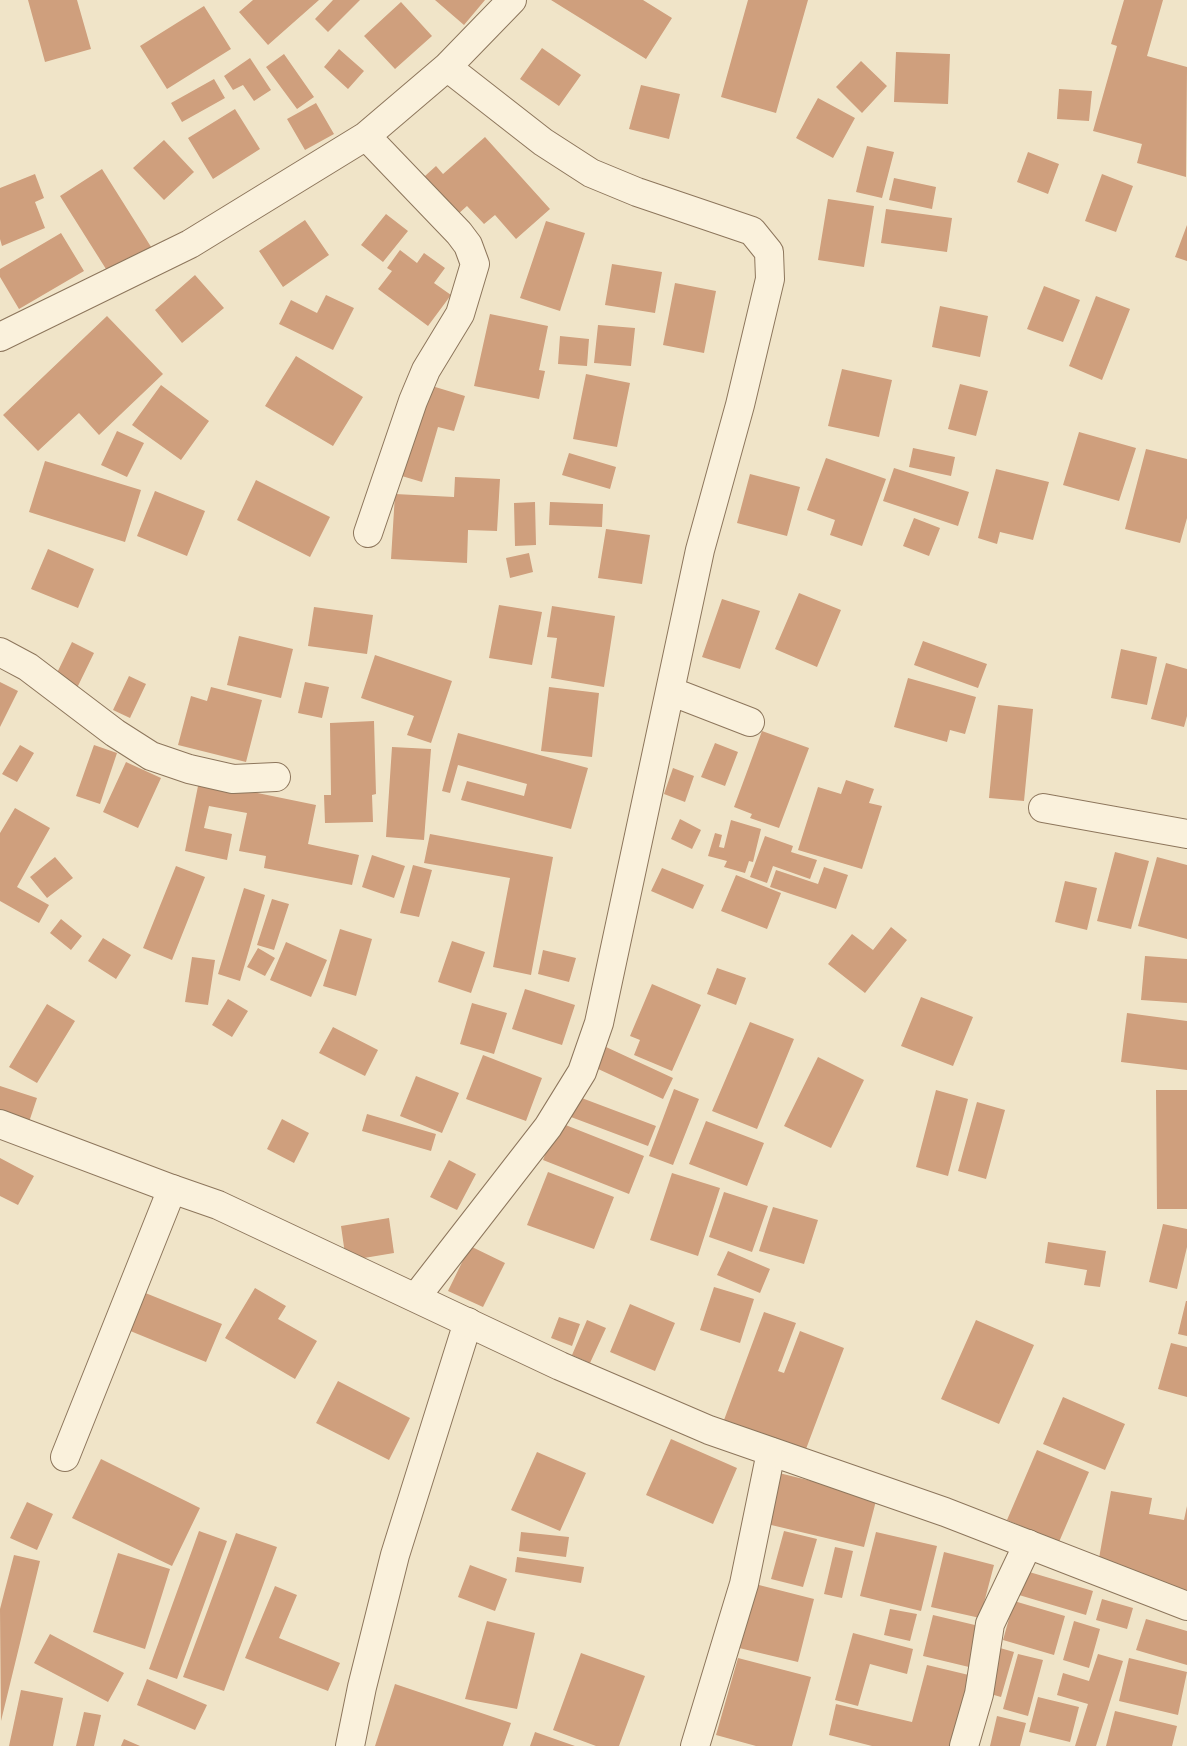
<!DOCTYPE html>
<html>
<head>
<meta charset="utf-8">
<style>
  body { margin:0 }
  canvas { display:block; background:#f0e4c8 }
</style>
</head>
<body>
<canvas width="1187" height="1746"></canvas>
<script>
const ctx = document.querySelector('canvas').getContext('2d');
ctx.lineJoin = 'round';
function fillPath(path, color) {
  ctx.fillStyle = color;
  ctx.fill(path, 'evenodd');
}
function stroke(path, color, width, dash) {
  ctx.strokeStyle = color;
  ctx.lineWidth = width;
  ctx.lineCap = dash ? 'butt' : 'round';
  ctx.setLineDash(dash || []);
  ctx.stroke(path);
}
const building = new Path2D(`
  M28,0H77L91,49L45,62Z
  M253,0H319L268,45L239,12Z
  M333,0H360L328,32L315,19Z
  M435,0H485L464,25Z
  M551,0H643L672,18L646,59Z
  M748,0H808L776,113L721,97Z
  M1124,0H1163L1147,56L1187,67L1186,177L1137,163L1142,144L1093,131L1117,46L1111,44Z
  M401,2L432,36L395,69L364,36Z
  M204,6L231,49L167,89L140,46Z
  M542,48L581,75L559,106L520,79Z
  M339,49L364,71L348,89L324,67Z
  M896,52L950,54L948,104L894,102Z
  M284,54L314,97L297,109L266,67Z
  M250,58L271,90L254,101L243,85L233,90L224,76Z
  M861,61L887,86L862,113L836,87Z
  M214,79L225,98L182,122L171,103Z
  M641,85L680,94L669,139L629,129Z
  M1059,89L1092,91L1089,121L1057,119Z
  M818,98L855,118L833,158L796,138Z
  M316,103L334,134L305,150L287,119Z
  M235,109L260,149L213,179L188,138Z
  M485,137L550,209L516,239L495,215L484,224L467,206L447,224L414,186L436,166L443,174Z
  M164,140L194,172L164,200L133,168Z
  M867,146L894,152L882,198L856,192Z
  M1028,152L1059,164L1048,194L1017,182Z
  M102,169L153,250L111,277L60,196Z
  M35,174L44,198L35,202L45,228L2,246L0,239V188Z
  M1102,174L1133,186L1116,232L1085,221Z
  M894,178L936,187L932,209L889,200Z
  M828,199L874,206L864,267L818,260Z
  M886,209L952,218L947,252L881,243Z
  M386,214L408,231L383,262L361,245Z
  M305,220L329,255L283,287L259,251Z
  M546,221L585,233L560,311L520,298Z
  M1187,225V261L1175,257Z
  M61,233L84,271L19,309L0,277V269Z
  M400,250L417,263L424,253L445,268L434,283L451,295L428,326L378,289L392,271L387,268Z
  M612,264L662,272L655,313L605,305Z
  M195,275L224,308L182,343L155,310Z
  M675,283L716,291L704,353L663,345Z
  M1044,286L1080,300L1063,342L1027,329Z
  M326,295L354,308L333,350L279,324L291,300L317,313Z
  M1096,296L1130,309L1102,380L1069,366Z
  M940,306L988,316L980,357L932,347Z
  M490,314L548,326L539,370L545,371L539,399L474,386Z
  M107,316L163,374L99,435L79,413L38,451L3,415Z
  M598,325L635,328L631,366L594,363Z
  M560,336L589,339L587,366L558,364Z
  M296,356L363,397L333,446L265,406Z
  M842,369L892,380L879,437L828,426Z
  M586,374L630,383L617,447L573,439Z
  M422,383L465,396L454,431L438,427L422,482L395,474Z
  M960,384L988,391L976,436L948,429Z
  M161,385L209,421L181,460L132,425Z
  M117,431L144,443L127,477L101,465Z
  M1079,432L1136,448L1119,501L1063,485Z
  M913,448L955,457L951,476L909,467Z
  M1146,449L1187,459V518L1180,543L1125,529Z
  M569,453L616,467L610,489L562,475Z
  M826,458L886,479L862,546L830,535L835,520L807,510Z
  M45,461L141,490L125,542L29,512Z
  M894,468L969,492L958,526L883,501Z
  M996,469L1049,482L1033,540L1000,532L997,544L978,538Z
  M750,474L800,487L787,536L737,523Z
  M455,477L500,479L497,531L468,530L467,563L391,559L395,494L454,497Z
  M256,480L330,517L310,557L237,520Z
  M155,491L205,511L187,556L137,536Z
  M535,502L536,545L515,546L514,503Z
  M550,502L603,504L602,527L549,525Z
  M914,518L940,528L929,556L903,546Z
  M606,529L650,535L642,584L598,578Z
  M48,549L94,569L78,608L31,589Z
  M529,553L533,572L510,578L506,558Z
  M799,593L841,610L817,667L775,649Z
  M722,599L760,611L740,669L702,657Z
  M499,605L542,612L532,665L489,658Z
  M552,606L615,616L604,687L551,678L557,638L547,637Z
  M314,607L373,615L367,654L308,646Z
  M239,636L293,649L281,698L227,685Z
  M923,641L987,664L978,688L914,665Z
  M72,642L94,653L77,688L55,677Z
  M1121,649L1157,657L1147,705L1111,698Z
  M375,655L452,681L431,743L407,735L414,716L361,698Z
  M1166,663L1187,669V716L1184,727L1151,719Z
  M129,676L146,684L130,718L113,710Z
  M908,678L976,697L965,734L950,730L947,742L894,727Z
  M0,682L18,691L0,727Z
  M305,682L329,687L322,718L298,713Z
  M211,687L262,700L246,762L178,745L191,696L207,701Z
  M549,687L599,693L592,757L541,751Z
  M998,705L1033,709L1024,801L989,798Z
  M374,721L376,794L372,795L373,822L325,823L324,795H331L330,723Z
  M762,731L809,748L779,828L750,818L752,814L734,807Z
  M458,733L588,768L571,829L461,800L467,781L524,796L527,784L458,765L450,793L442,791Z
  M715,743L738,752L725,786L701,777Z
  M20,745L34,753L17,782L2,774Z
  M94,745L117,753L100,804L76,796Z
  M392,747L431,749L424,840L386,837Z
  M126,762L161,778L138,828L103,812Z
  M673,768L694,776L685,802L664,794Z
  M846,780L874,789L869,803L882,806L862,869L798,850L818,787L841,794Z
  M199,781L316,805L308,844L359,855L352,885L264,868L266,856L239,851L247,813L209,806L204,828L232,834L227,860L185,851Z
  M15,808L50,828L17,887L49,905L39,923L0,901V833Z
  M680,819L701,830L692,849L671,839Z
  M731,820L761,829L753,862L749,861L745,873L724,867L727,861L708,856L715,833L722,835L719,847L724,848Z
  M430,834L553,857L531,975L493,967L510,878L424,863Z
  M765,836L793,846L791,852L817,860L810,879L773,866L767,883L750,877Z
  M1115,852L1149,861L1131,929L1097,921Z
  M372,855L405,866L394,898L362,887Z
  M55,857L73,878L47,898L30,877Z
  M1157,857L1187,865V939L1138,926Z
  M413,865L432,870L419,917L400,913Z
  M176,866L205,877L172,960L143,948Z
  M824,867L848,875L836,909L770,887L776,870L818,884Z
  M662,868L704,885L693,909L651,891Z
  M736,875L781,893L767,929L721,911Z
  M1065,881L1097,888L1087,930L1055,922Z
  M244,888L265,895L240,981L218,974Z
  M272,899L289,904L274,950L257,945Z
  M61,919L82,936L71,950L50,933Z
  M891,927L907,940L865,993L828,964L852,934L873,950Z
  M340,929L372,939L356,996L323,986Z
  M103,938L131,955L116,979L88,961Z
  M452,941L485,952L471,993L438,982Z
  M286,942L327,960L311,997L270,980Z
  M258,948L275,958L265,976L247,967Z
  M543,950L576,958L569,982L538,974Z
  M1145,956L1187,959V1003L1141,1000Z
  M192,957L215,960L208,1005L185,1002Z
  M717,968L746,978L736,1005L707,994Z
  M652,984L701,1005L672,1071L634,1055L640,1040L630,1036Z
  M525,989L575,1005L562,1045L512,1029Z
  M921,997L973,1017L953,1066L901,1046Z
  M228,999L248,1011L232,1037L212,1025Z
  M472,1003L507,1013L494,1054L460,1044Z
  M47,1004L75,1021L37,1083L9,1067Z
  M1127,1013L1187,1021V1070L1121,1062Z
  M750,1022L794,1039L757,1129L712,1111Z
  M333,1027L378,1050L365,1076L319,1053Z
  M606,1047L673,1078L663,1099L596,1068Z
  M483,1055L542,1078L526,1121L466,1099Z
  M818,1057L864,1080L831,1148L784,1126Z
  M416,1076L459,1093L442,1133L400,1116Z
  M0,1086L37,1098L28,1125L0,1116Z
  M674,1089L699,1099L673,1165L649,1156Z
  M936,1090L968,1099L948,1176L916,1167Z
  M1156,1090H1187V1209H1157Z
  M579,1097L656,1126L648,1146L571,1117Z
  M977,1102L1005,1110L986,1179L958,1171Z
  M367,1114L436,1134L431,1151L362,1131Z
  M282,1119L309,1133L294,1163L267,1149Z
  M706,1121L764,1143L747,1186L689,1164Z
  M558,1122L644,1156L629,1194L543,1160Z
  M0,1158L34,1176L18,1205L0,1196Z
  M449,1160L476,1174L457,1210L430,1197Z
  M548,1172L614,1197L594,1249L527,1225Z
  M672,1173L720,1188L698,1256L650,1240Z
  M724,1192L768,1206L752,1252L709,1237Z
  M773,1207L818,1220L804,1264L759,1251Z
  M389,1218L394,1253L346,1261L341,1226Z
  M1163,1224L1187,1229V1247L1177,1289L1149,1282Z
  M1048,1242L1106,1251L1100,1287L1084,1285L1087,1270L1045,1263Z
  M470,1246L505,1263L483,1307L448,1291Z
  M728,1251L770,1269L760,1293L717,1275Z
  M714,1287L754,1299L740,1343L700,1330Z
  M255,1288L286,1306L278,1319L317,1341L295,1379L225,1338Z
  M138,1290L222,1324L206,1362L123,1328Z
  M1186,1301H1187V1336L1178,1334Z
  M630,1304L675,1323L655,1371L610,1352Z
  M764,1312L796,1323L778,1371L784,1373L800,1331L844,1348L806,1449L724,1420Z
  M559,1317L580,1324L572,1346L551,1338Z
  M587,1320L606,1328L590,1363L572,1355Z
  M976,1320L1034,1345L999,1424L941,1399Z
  M1171,1343L1187,1347V1397L1158,1389Z
  M338,1381L410,1418L389,1460L316,1423Z
  M1063,1397L1125,1424L1105,1470L1043,1444Z
  M671,1439L737,1468L713,1524L646,1495Z
  M1037,1450L1089,1472L1059,1542L1007,1520Z
  M537,1452L586,1473L560,1531L511,1510Z
  M101,1459L200,1508L172,1566L72,1518Z
  M779,1473L877,1497L864,1547L767,1524Z
  M1111,1491L1152,1498L1149,1514L1184,1520L1187,1506V1591L1096,1575Z
  M27,1502L53,1514L37,1550L10,1538Z
  M199,1531L227,1541L177,1679L149,1669Z
  M784,1531L817,1539L803,1587L771,1579Z
  M521,1532L569,1537L566,1557L519,1551Z
  M876,1532L937,1546L921,1611L860,1596Z
  M236,1533L277,1547L224,1691L183,1677Z
  M835,1547L853,1551L842,1598L824,1594Z
  M944,1552L994,1565L980,1618L931,1607Z
  M118,1553L170,1569L145,1649L93,1632Z
  M14,1555L40,1561L1,1721L0,1609Z
  M517,1557L584,1567L581,1583L515,1572Z
  M470,1565L507,1579L495,1611L458,1597Z
  M1026,1571L1093,1591L1086,1615L1019,1595Z
  M755,1584L814,1599L798,1662L739,1648Z
  M275,1586L297,1595L279,1638L340,1663L328,1691L245,1658Z
  M1102,1599L1133,1608L1127,1629L1096,1620Z
  M1014,1601L1065,1616L1054,1655L1003,1640Z
  M890,1609L917,1614L910,1641L884,1635Z
  M933,1615L979,1626L969,1667L923,1656Z
  M1146,1619L1187,1631V1665L1136,1650Z
  M487,1621L535,1633L517,1709L465,1699Z
  M1074,1621L1100,1629L1089,1668L1063,1660Z
  M853,1633L913,1649L907,1674L870,1664L858,1706L835,1700Z
  M50,1634L124,1673L108,1702L34,1663Z
  M1000,1648L1014,1652L1001,1697L987,1693Z
  M581,1653L645,1676L619,1746H596L553,1730Z
  M1018,1654L1043,1660L1028,1716L1003,1709Z
  M1098,1654L1123,1661L1096,1746H1075L1088,1704L1057,1695L1063,1673L1089,1681Z
  M738,1658L811,1677L792,1746H756L716,1735Z
  M1129,1658L1187,1672L1178,1715L1119,1701Z
  M927,1665L973,1676L955,1746H872L829,1735L836,1704L912,1722Z
  M147,1679L207,1705L195,1730L137,1705Z
  M395,1684L511,1723L503,1746H375Z
  M21,1690L63,1698L53,1746H9Z
  M1038,1697L1079,1707L1070,1742L1029,1732Z
  M1115,1711L1177,1726L1172,1746H1106Z
  M84,1712L101,1715L94,1746H76Z
  M997,1716L1026,1723L1020,1746H990Z
  M535,1732L575,1746H530Z
  M124,1739L140,1746H121Z`);
const minor = new Path2D(`
  M366,136L459,233L468,245L475,264L460,314L426,370L413,401L368,533
  M0,337L190,244L366,136L447,67L512,0
  M0,652L28,667L115,733L151,756L189,769L233,779L276,777
  M670,691L750,722
  M1043,808L1187,834
  M416,1297L548,1127L582,1072L599,1023L700,550L740,405L770,279L769,252L752,231L637,192L591,173L543,142L447,67
  M65,1457L172,1189
  M350,1746L362,1687L395,1555L468,1322
  M695,1746L744,1584L771,1452
  M964,1746L979,1694L990,1624L1028,1544`);
const tertiary = new Path2D(`
  M0,1124L172,1189L218,1205L560,1366L709,1430L945,1512L1187,1606`);
fillPath(building, '#cf9f7d');
stroke(minor, '#8d765c', 30);
stroke(tertiary, '#8d765c', 30);
stroke(minor, '#faf1dc', 28);
stroke(tertiary, '#faf1dc', 28);
</script>
</body>
</html>
